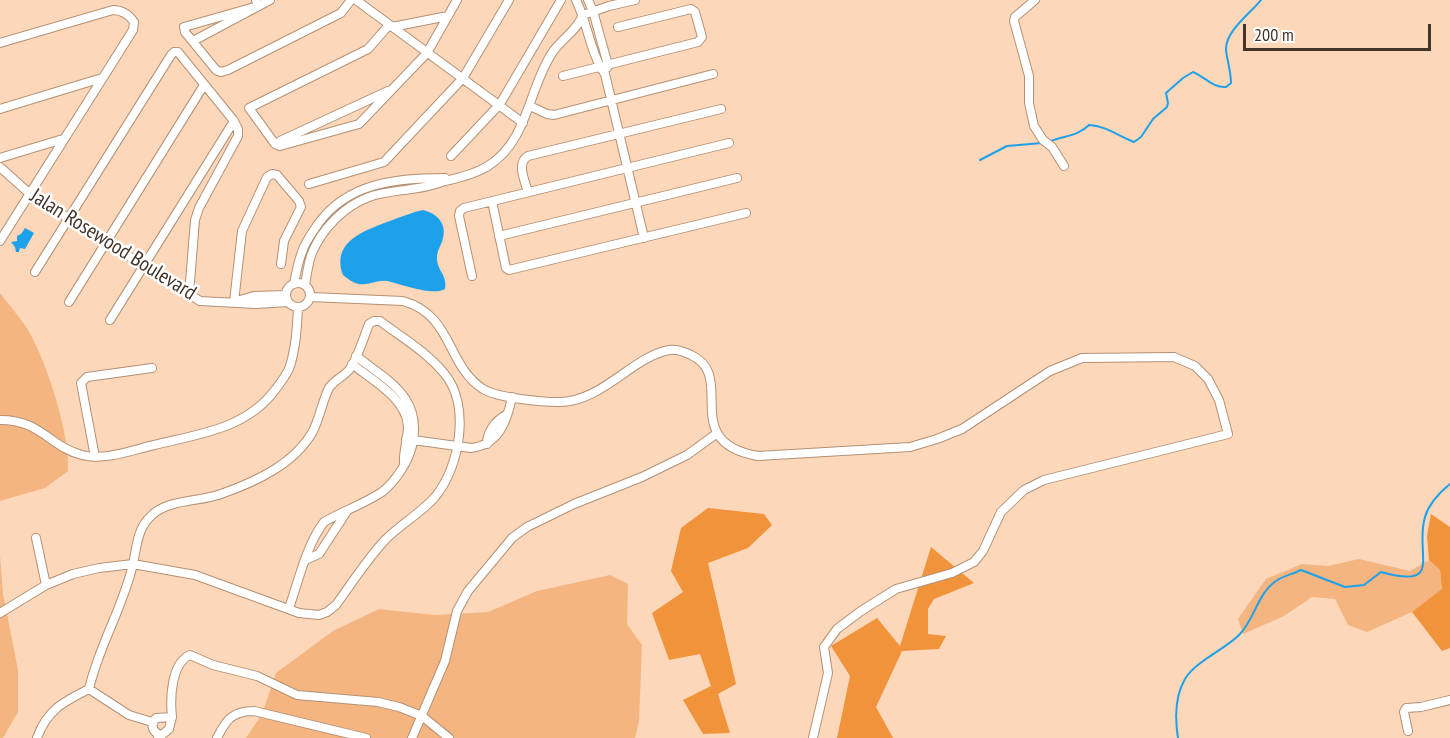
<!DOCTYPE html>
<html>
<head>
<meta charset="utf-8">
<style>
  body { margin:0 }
  #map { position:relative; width:1450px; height:738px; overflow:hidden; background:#fdd7b9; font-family:"PT Sans Narrow",sans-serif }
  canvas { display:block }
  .scale { position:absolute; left:1243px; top:24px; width:188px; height:27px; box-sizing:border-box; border:3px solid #433429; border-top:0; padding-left:8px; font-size:18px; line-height:21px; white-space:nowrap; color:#433429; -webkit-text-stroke:4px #fff; paint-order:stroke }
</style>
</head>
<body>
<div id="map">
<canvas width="1450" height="738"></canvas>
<div class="scale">200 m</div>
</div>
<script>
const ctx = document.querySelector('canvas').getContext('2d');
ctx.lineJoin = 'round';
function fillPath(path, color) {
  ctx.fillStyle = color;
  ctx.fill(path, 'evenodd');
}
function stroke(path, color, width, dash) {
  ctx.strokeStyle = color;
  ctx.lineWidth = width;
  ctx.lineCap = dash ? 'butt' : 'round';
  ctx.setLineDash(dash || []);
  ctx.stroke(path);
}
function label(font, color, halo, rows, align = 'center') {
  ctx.font = font + ' "PT Sans Narrow",sans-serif';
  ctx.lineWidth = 5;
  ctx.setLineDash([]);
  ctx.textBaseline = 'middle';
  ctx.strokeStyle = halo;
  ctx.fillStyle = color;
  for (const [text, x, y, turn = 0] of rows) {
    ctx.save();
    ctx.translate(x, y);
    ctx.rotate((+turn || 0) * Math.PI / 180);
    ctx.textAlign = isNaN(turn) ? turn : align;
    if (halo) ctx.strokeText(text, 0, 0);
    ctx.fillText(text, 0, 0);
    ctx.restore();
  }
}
const green = new Path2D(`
  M0,293C9,305 20,317 28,330C47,362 70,434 68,471L45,488L0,501Z
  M0,555L3,594L18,670V712L3,738H0Z
  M1359,559L1410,571L1429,560L1440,570L1442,590L1412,612L1367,632L1348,625L1335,599L1312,597L1284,616L1243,634L1238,619L1266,579L1302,564L1328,566Z
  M610,575L628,584L627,624L642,645L639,721L635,738H246L262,714L276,673L333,631L379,609L434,615L488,612L537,591Z`);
const forest = new Path2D(`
  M708,508L764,514L772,525L748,548L708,563L736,684L718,694L730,733L703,734L683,700L711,686L700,654L669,660L652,613L683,592L671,571L681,528Z
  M1431,514L1450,527V648L1442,651L1412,612L1442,589L1440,570L1429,560L1427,536Z
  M931,547L974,583L934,599L928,609V634L946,636L939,649L902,651L876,707L893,738H837L850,676L831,646L877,618L900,646Z`);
const water = new Path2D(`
  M423,210C436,213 447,223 443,238C442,244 437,250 437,257C436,270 448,275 445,289C434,296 403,285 391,282C380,278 370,286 359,284C353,283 348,279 343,275C330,239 370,229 395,219C404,216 413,212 423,210Z
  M25,228L34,233L25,249L20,248L19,252H16L15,247L11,242L17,241V236L21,234Z`);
const stream = new Path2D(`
  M1051,141C1064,136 1078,136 1089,125C1106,126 1118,136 1134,142L1141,137L1153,119L1167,107L1168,103L1166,93L1183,78L1193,72C1205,77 1213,88 1226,87L1231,83C1231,71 1227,60 1226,50C1225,31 1251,13 1261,0
  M980,160L1007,146L1042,143
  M1178,738C1175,719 1175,696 1185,679C1196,661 1224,650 1239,635C1255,619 1257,594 1276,581C1283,576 1293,574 1301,570L1345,587L1364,585L1381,572C1445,590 1414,554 1425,517C1429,503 1439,493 1450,484`);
const minor = new Path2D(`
  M256,0L258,6L184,27L185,32L216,70L221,72L228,70L341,13L351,0
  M356,0L523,123
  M576,0C587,22 591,55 605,74L644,238
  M588,0L593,11L608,65L607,68
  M1035,0L1015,17L1014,21L1029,76V103L1034,126L1043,140L1052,147L1064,166
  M392,27L448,16
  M193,41L270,0
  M0,43L113,10C122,10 129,15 134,22L133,30L0,241
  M563,76L698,42L702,37L695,12L691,9L618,27
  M530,106L547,114L554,115L713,74
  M0,109L102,78
  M280,141L388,91
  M275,144L280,146L359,124L427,53L457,0
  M275,144L249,108L368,49L389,25
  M451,156L500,104L561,0
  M0,158L63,139
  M0,167L30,194L200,301L256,304L288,302
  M309,184L384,162L463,78L509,0
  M528,192C525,181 516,163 528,156L721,109
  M492,201L506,268L509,270L746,213
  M499,236L737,178
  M35,272L171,55L174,52H178L234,121L238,129V136L199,208L195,220L189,294
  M472,276L459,216L460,211L464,208L729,143
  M286 295a12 12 0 1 1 24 0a12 12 0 1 1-24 0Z
  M294,284C296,273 298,262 302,252C305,242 312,233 318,224C348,182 398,178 445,178
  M305,285C307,274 308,263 312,253C322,229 344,206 369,197C385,191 402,191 418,188C427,187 436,184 445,181C459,178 475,174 488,166C528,141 528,90 552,53C562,38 576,32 583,15L609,6L635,0
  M311,297L403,301C453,315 446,365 483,389C498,398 541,402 559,402C602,402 632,357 669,350C676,349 685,352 691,355C738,376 677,442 758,456L910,447L937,439L962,429L1050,371L1082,358L1174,357L1195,366L1208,379L1219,400L1228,434L1044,480L1024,490L1001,512L983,551L974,562L952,573L896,589L861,611L837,629L824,647L828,673L813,738
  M240,300L254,296L286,295
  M69,302L204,85
  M234,302L242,231L267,177L272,174L277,175L299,201L301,207L284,241L281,264
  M110,320L234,121
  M352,364C372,380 406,398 408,426C408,439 403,451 404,464
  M0,420C42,420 48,446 82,455C105,461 132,450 154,445C199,434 246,429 275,390C281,382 287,375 290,366C296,347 297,327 298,307
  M406,439L471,448C499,445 507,421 512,397
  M487,444C487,432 495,421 506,415
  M95,457L81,383L87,377L152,368
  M36,538L46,585
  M305,560L319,554L347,511
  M289,608C299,580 306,546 324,522C343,511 364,504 382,492C396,481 408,462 412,446C423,397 389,382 356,356
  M0,613L46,585L73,574L99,568L133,564L195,575L299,613L319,615L327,612L336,605C352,583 367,559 386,539C401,524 421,513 435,497C460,467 471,405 444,373C427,352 401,337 380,321H374L369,324C364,337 357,360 349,370C343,377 334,380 329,388C322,402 320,417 313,431C295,464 255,482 221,494C200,502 169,499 152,515C137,528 137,546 133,564C123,608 99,645 89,689C63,702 47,710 37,738
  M89,689L129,715L152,722
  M172,717C170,699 171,663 190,655L213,665L257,676L297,695L378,702L399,707L422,716L449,738
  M1408,731L1404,712L1406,708L1421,707L1450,700
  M158,738L169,729L172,717L156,718C150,725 152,731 160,735
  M217,738C226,720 232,711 254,711L366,738
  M412,738L445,661L457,611L468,591L512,538L527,527L574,504L642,477L687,455L716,434`);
const streetNames = [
  ["Jalan Rosewood Boulevard",113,245,32]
];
fillPath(green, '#f4b580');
fillPath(forest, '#f0933a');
fillPath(water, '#1ca1ea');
stroke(stream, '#1ca1ea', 2);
stroke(minor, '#b39175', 10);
stroke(minor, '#fff', 8);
label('21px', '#433429', '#fff', streetNames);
</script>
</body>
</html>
